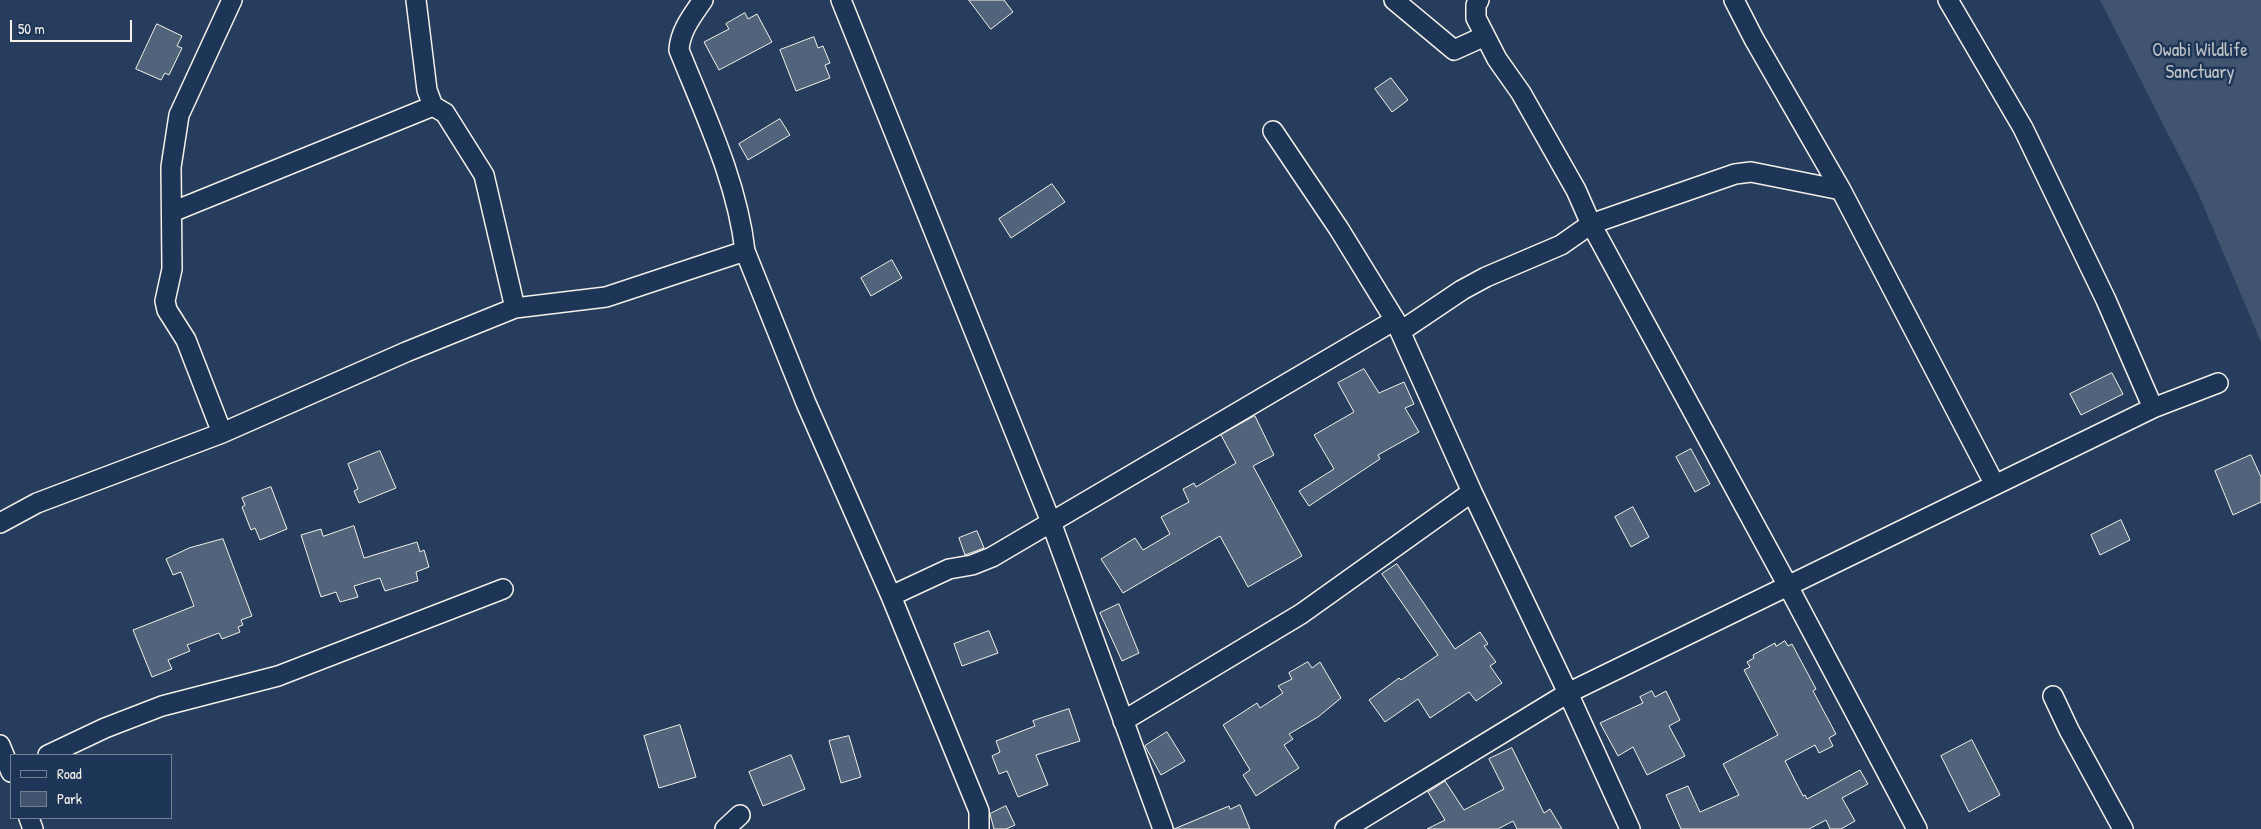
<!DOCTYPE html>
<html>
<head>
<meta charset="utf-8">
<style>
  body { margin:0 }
  #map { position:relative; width:2261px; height:829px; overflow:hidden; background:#263d5d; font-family:"Patrick Hand",sans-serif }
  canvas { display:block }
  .legend { position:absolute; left:10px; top:754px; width:162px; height:65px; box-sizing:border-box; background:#1d3557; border:1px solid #738091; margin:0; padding:6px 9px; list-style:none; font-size:15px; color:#f4f1e8 }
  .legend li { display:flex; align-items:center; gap:10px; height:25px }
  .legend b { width:25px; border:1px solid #738091 }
  .scale { position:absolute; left:10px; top:20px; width:122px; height:22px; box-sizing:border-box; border:2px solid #f4f1e8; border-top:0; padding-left:6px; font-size:15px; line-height:18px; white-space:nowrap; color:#f4f1e8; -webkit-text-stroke:4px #1d3557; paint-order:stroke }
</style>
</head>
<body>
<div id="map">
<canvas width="2261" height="829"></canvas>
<ul class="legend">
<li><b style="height:6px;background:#1d3557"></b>Road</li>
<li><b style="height:14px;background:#40546f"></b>Park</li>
</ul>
<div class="scale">50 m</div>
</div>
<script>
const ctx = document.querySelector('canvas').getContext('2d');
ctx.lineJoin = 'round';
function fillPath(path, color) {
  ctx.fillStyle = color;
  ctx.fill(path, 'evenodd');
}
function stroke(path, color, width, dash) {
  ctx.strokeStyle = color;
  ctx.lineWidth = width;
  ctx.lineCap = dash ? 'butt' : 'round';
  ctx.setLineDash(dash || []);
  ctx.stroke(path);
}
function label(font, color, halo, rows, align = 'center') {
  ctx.font = font + ' "Patrick Hand",sans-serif';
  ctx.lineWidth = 5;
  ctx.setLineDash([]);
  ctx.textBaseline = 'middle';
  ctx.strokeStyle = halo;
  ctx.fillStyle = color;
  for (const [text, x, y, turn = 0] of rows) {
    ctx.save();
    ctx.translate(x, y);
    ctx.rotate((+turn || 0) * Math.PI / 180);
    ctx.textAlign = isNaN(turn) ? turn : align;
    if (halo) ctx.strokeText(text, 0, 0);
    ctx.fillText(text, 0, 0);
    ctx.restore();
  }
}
const green = new Path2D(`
  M2100,0H2261V342L2198,193Z`);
const building = new Path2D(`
  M969,0H1004L1013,12L991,29Z
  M745,13L748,19L757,14L772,42L719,70L704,42L729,29L726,24Z
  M157,24L182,36L177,46L182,48L169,75L165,73L161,80L136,69Z
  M814,37L818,48L823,46L830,63L825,65L830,78L796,91L780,50Z
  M1391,78L1408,100L1392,112L1375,89Z
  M780,119L790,135L748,160L739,144Z
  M1052,184L1065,202L1011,238L999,219Z
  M892,260L902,278L871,296L861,278Z
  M1364,369L1379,393L1404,382L1414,404L1405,408L1419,432L1378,455L1380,459L1309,506L1299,491L1334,469L1314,435L1354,412L1338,383Z
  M2112,373L2123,394L2081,415L2070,394Z
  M1255,416L1274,455L1253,466L1302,556L1248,587L1220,536L1123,593L1101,559L1135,538L1143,550L1170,534L1161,517L1189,502L1183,489L1194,483L1196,487L1236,463L1221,435Z
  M1691,449L1710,484L1695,492L1676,457Z
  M380,451L396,488L359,503L354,491L358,489L348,464Z
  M2251,455L2261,477V502L2233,515L2215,471Z
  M271,487L287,529L260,540L255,528L251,530L242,507L245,505L242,498Z
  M1633,507L1649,537L1631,547L1615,517Z
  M2121,520L2130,540L2100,555L2091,535Z
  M354,526L364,558L417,542L420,552L424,550L429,567L416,572L418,581L385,591L380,578L354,586L358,597L340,602L336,592L321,597L301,535L321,529L323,536Z
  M977,531L984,548L965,555L959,538Z
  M223,539L252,616L241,620L243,625L238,627L240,632L222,639L219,633L187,645L190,651L168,660L172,669L152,677L133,630L194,606L181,572L173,575L166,559L189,548Z
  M1397,564L1455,649L1480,632L1488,644L1484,646L1496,662L1490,666L1502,683L1476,701L1469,692L1430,718L1418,699L1385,722L1369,700L1399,678L1401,680L1438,655L1382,574Z
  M1119,604L1139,653L1122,661L1100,613Z
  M989,631L998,653L962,666L954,644Z
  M1785,641L1788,646L1792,644L1816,689L1813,691L1836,734L1829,738L1833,746L1819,753L1815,745L1785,761L1803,796L1805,795L1807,799L1860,770L1868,784L1842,798L1855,821L1841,829H1830L1826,820L1809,829H1681L1666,795L1688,786L1700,812L1739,795L1723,764L1778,735L1744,670L1750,667L1747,662L1754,658L1753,655L1775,643L1776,646Z
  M1308,662L1312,668L1320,662L1341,698L1318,717L1289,734L1293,739L1284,745L1299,768L1256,796L1243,775L1250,770L1223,725L1257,703L1260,708L1283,693L1278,686L1292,679L1289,673Z
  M1652,691L1655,697L1666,691L1680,720L1669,726L1685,756L1647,775L1633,747L1618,756L1600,723L1643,703L1640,697Z
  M1069,709L1080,741L1036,755L1048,785L1018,797L1007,771L999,774L992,756L1000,752L996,741L1035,726L1033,721Z
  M680,725L696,777L659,788L644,736Z
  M1167,732L1185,761L1161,775L1145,746Z
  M849,736L861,777L841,783L829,741Z
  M1972,740L2000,795L1969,812L1941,756Z
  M1512,748L1544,813L1550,809L1562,829H1517L1513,821L1498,829H1427L1445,820L1428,792L1445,781L1464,810L1504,789L1489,759Z
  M791,755L805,789L763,806L749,772Z
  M1240,805L1250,829H1174L1229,806L1230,809Z
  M1006,806L1015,825L1006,829H994L990,814Z`);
const minor = new Path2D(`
  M416,0L427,90L433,106L445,113L484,175L515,308
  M703,0C692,16 680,31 679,50C705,115 737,181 745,251L806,403L891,596
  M841,0L1051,522L1163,829
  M1394,0L1454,50L1485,36
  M1479,0L1476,5V18L1497,59L1521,93L1576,190L1591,224L1788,586L1917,829
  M1734,0L1754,39L1841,190L1995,485
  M1948,0L2023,128L2106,300L2153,408
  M1273,131L1339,229L1395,320
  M172,212L433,106
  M1401,331L1462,290L1486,277L1561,245L1591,224L1735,174L1751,172L1841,190
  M222,433L186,340L167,310L165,301L172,269L171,167L179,115L232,0
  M0,523L37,503L222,433L406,352L515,308L606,297L745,251
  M2053,696L2069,730L2123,829
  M1123,721L1301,614L1472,492
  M0,745L11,772
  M48,755L105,728L162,706L278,676L503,589
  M29,818L33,829
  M725,829L740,815
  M979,829V811L891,596L949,569L972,565L992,557L1395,320L1472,492L1568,693L1630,829
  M1345,829L1568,693L2153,408L2218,383`);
const parkNames = [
  ["Owabi Wildlife",2200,51],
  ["Sanctuary",2200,73]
];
fillPath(green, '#40546f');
fillPath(building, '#52647b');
stroke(building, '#f4f1e8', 1);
stroke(minor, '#f4f1e8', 22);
stroke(minor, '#1d3557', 19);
label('19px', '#bec2c4', '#1d3557', parkNames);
</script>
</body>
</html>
